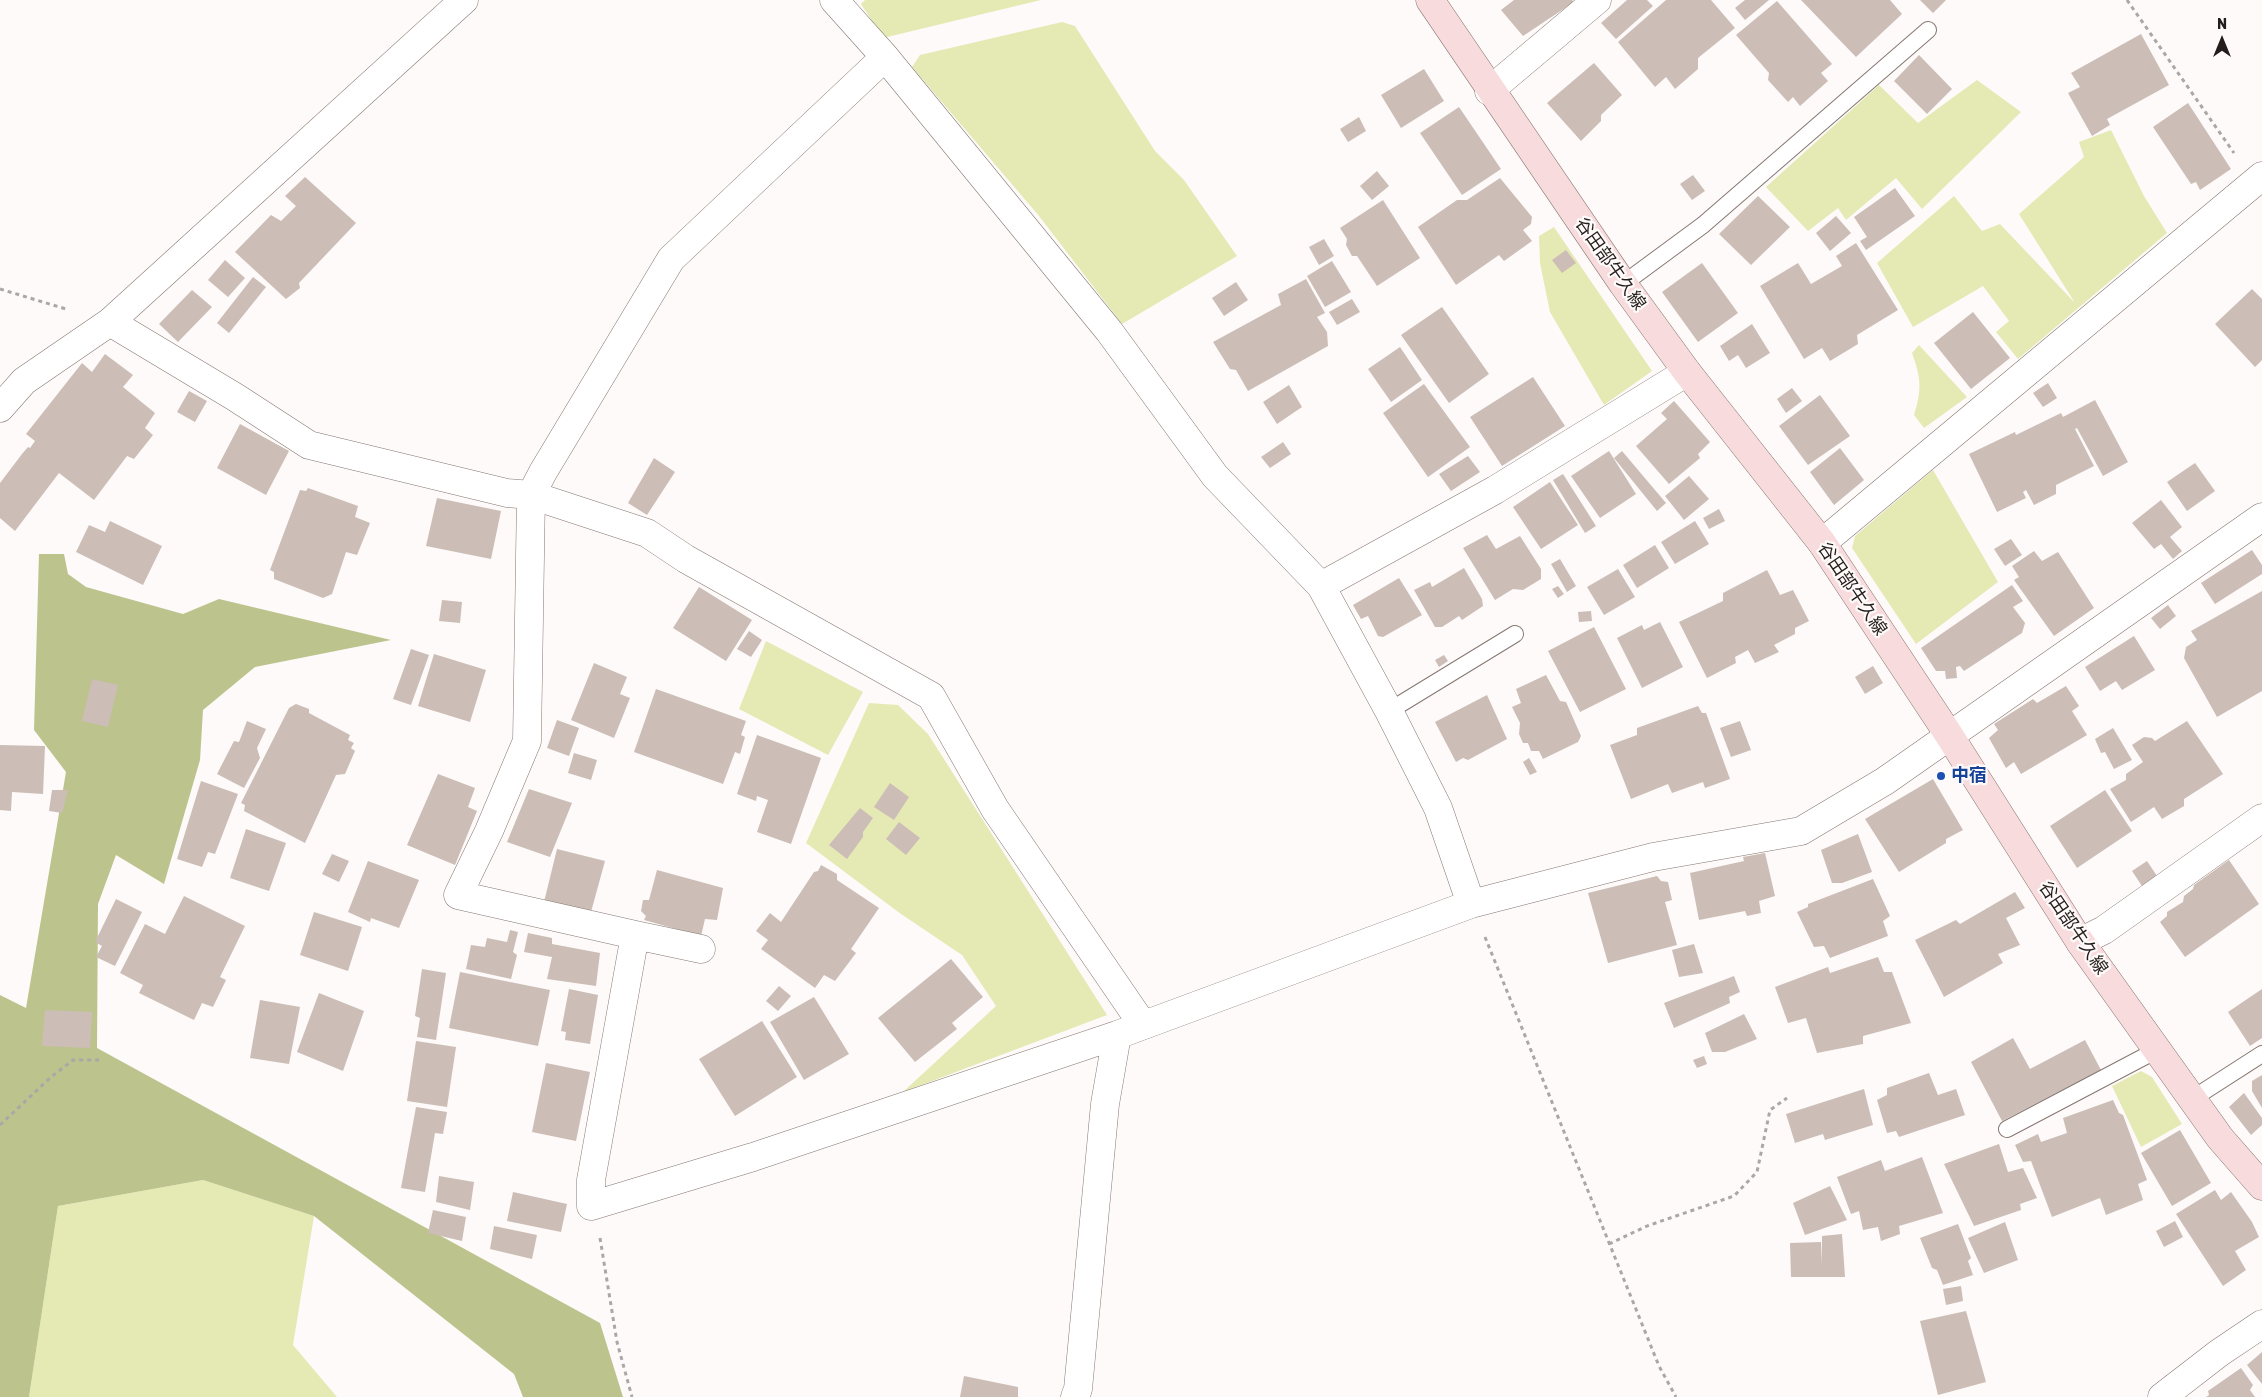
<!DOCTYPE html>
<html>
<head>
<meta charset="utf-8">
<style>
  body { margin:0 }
  #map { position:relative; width:2262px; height:1397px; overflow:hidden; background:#fdfaf9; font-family:Rubik,sans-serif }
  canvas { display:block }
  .north { position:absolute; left:2197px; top:15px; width:50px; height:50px; -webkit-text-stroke:4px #fdfaf9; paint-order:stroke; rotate:0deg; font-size:14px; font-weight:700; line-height:20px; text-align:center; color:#231d1b }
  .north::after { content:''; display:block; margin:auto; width:18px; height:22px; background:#231d1b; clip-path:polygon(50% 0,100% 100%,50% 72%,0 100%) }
</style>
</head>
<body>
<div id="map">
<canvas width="2262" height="1397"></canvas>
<div class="north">N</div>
</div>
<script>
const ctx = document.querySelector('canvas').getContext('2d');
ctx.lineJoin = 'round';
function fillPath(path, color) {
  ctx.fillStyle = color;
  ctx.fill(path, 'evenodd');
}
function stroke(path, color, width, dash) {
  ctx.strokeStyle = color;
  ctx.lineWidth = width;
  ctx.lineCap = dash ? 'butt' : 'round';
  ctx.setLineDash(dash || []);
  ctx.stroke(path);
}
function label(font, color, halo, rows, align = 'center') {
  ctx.font = font + ' Rubik,"Noto Sans JP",sans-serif';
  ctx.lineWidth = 4.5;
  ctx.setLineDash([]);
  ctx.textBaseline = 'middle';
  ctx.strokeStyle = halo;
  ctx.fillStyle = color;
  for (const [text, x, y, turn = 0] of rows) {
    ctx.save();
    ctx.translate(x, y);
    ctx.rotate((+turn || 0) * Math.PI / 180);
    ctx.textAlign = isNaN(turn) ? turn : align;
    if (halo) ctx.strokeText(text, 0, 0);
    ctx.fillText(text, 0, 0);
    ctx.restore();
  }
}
const green = new Path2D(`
  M865,0H1041L883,38L861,4Z
  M1062,22L1075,26L1155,151L1184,180L1237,256L1122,324L1039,216L912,67L920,55Z
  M1977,80L2021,112L1922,209L1896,178L1846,220L1838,208L1808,231L1766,187L1879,85L1918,123Z
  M2111,130L2144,196L2167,233L2018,359L1996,332L2009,321L1983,286L1913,327L1877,263L1954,196L1982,231L2000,224L2075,303L2019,214L2084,157L2079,142Z
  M1554,227L1652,371L1604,405L1550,312L1540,263L1539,236Z
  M1919,345L1967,397L1924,428L1914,415C1922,390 1921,377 1912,353Z
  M1933,470L1998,582L1916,644L1852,548L1855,536Z
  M766,641L863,692L828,755L739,709Z
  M869,703L898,705L928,734L1107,1015L903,1092L996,1006L962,955L901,914L806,843Z
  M2141,1071L2152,1077L2182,1124L2141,1147L2112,1086Z
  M203,1180L314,1216L293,1345L337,1397H29L58,1206Z`);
const forest = new Path2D(`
  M39,554H64L68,574L86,587L183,614L219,599L391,640L255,667L203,710L200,760L164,884L116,855L98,904L97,1048L600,1323L623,1397H523L514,1374L314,1216L203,1180L58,1206L29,1397H0V995L26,1008L66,772L34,730Z`);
const building = new Path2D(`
  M1514,0H1572L1574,2L1523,36L1501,10Z
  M1627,0H1647L1653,6L1616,39L1601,23Z
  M1666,0H1711L1735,28L1698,58V69L1675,89L1666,77L1655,87L1618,42Z
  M1745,0H1769L1745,20L1735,8Z
  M1801,0H1890L1902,14L1856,57Z
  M1920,0H1946L1933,13Z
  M1777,1L1832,64L1821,73L1828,81L1800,106L1793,97L1788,102L1768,80L1769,73L1736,35Z
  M2141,34L2169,85L2107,119L2110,125L2092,136L2068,93L2080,87L2071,73Z
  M1919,55L1952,89L1927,114L1894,81Z
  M1594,63L1622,95L1601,115V121L1581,141L1547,103Z
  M1424,69L1444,101L1401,128L1381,95Z
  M2188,103L2231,169L2200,190L2196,182L2191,184L2153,127Z
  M1459,107L1501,169L1462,195L1420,133Z
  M1359,117L1366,131L1348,142L1340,129Z
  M1377,171L1389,186L1372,200L1360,186Z
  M1693,175L1705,191L1692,200L1680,184Z
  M305,177L356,223L299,283L300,288L286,299L235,252L271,215L281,221L296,206L285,196Z
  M1500,178L1532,217L1531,224L1523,230L1532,241L1504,261L1499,255L1456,285L1418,227L1457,200H1467Z
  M1895,188L1915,216L1866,250L1860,241L1867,237L1854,217Z
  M1758,196L1790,227L1751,265L1719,234Z
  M1383,200L1420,258L1377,286L1357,256H1352L1346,245L1347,239L1340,228Z
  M1836,216L1851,233L1830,251L1816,233Z
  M1324,239L1334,256L1319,265L1309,247Z
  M1856,243L1898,310L1857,335L1858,344L1830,361L1822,348L1804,359L1760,286L1798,263L1811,284L1842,266L1836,256Z
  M1566,250L1576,263L1562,273L1552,260Z
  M225,260L245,278L228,297L208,280Z
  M1332,261L1351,292L1325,307L1307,276Z
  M1702,263L1738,313L1698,342L1662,292Z
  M253,277L266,287L229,333L217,323Z
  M1306,279L1325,313L1317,317L1327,332L1328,346L1248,391L1236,370L1230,369L1213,342L1281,305L1278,294Z
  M1236,282L1248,300L1224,316L1212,298Z
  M2252,289L2262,299V360L2255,367L2215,324Z
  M192,290L212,307L178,342L159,324Z
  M1352,299L1360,312L1337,325L1329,312Z
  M1442,307L1489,374L1449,403L1401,335Z
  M1973,312L2010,358L1971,389L1934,343Z
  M1752,324L1770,353L1746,368L1738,355L1729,361L1720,346Z
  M1400,347L1422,380L1391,402L1368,369Z
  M105,354L133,375L123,387L155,413L145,428L153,435L134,459L127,456L94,500L59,473L15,531L0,518V483L22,454L28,447L30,448L35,441L26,434L82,363L92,372Z
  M1533,377L1565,426L1502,466L1470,417Z
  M2048,383L2057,398L2043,407L2033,393Z
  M1424,384L1470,447L1428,477L1383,413Z
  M1289,385L1302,407L1277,424L1263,402Z
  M1792,388L1802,401L1786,413L1777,399Z
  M189,391L207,401L195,422L177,412Z
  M1820,395L1850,436L1808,465L1779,426Z
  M2095,400L2128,462L2103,476L2077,428L2075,429L2094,466L2056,485V494L2034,505L2026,490L2023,492L2026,498L1997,512L1969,454L2015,432L2016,435L2061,413L2063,417Z
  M1674,401L1710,442L1698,454L1700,458L1669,484L1636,446L1667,419L1661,413Z
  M240,424L289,451L266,495L217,468Z
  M1283,442L1291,454L1270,468L1261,457Z
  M1840,448L1864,480L1834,505L1810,472Z
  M1609,451L1636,494L1600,518L1571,476Z
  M1622,451L1666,503L1657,511L1614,458Z
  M1468,456L1480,472L1451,491L1439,474Z
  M654,458L675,472L647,515L628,503Z
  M2195,463L2215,491L2187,511L2167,482Z
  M1563,474L1596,526L1585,533L1553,480Z
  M1689,476L1709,499L1684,520L1665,496Z
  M1550,482L1578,525L1541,549L1513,507Z
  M308,488L358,506L355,517L370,523L357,555L346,552L332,594L323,598L274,579V572L270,570L300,490L306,491Z
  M437,498L501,511L491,559L426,546Z
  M2161,500L2182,527L2170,537L2182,551L2173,559L2161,544L2154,549L2132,523Z
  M1719,509L1725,521L1709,529L1703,518Z
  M110,521L162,546L143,585L76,552L89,525L105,532Z
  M1695,521L1709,544L1675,564L1661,542Z
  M1487,535L1496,549L1520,536L1541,569V579L1523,590L1513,589L1495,600L1463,548Z
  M2011,539L2022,555L2005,566L1994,549Z
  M1655,545L1669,568L1637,588L1623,565Z
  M2252,550L2262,565V574L2215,604L2201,583Z
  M2034,551L2042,561L2058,552L2094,608L2054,636L2014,580L2019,577L2012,566Z
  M1560,559L1576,586L1567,592L1551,564Z
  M1464,568L1482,599L1483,606L1462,620L1459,616L1442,627H1435L1414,590L1430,582L1432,587Z
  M1618,569L1635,597L1604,615L1587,587Z
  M1767,570L1780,595L1793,590L1809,621L1795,628V634L1774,645L1779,652L1755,663L1748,650L1735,657L1736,663L1707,678L1679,622L1723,601V593Z
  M1399,578L1422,615L1383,637L1378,636L1368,616L1361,619L1353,605Z
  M2012,585L2023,601L2013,607L2025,623L2022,633L1964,671L1960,666L1956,667L1957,678L1946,679L1945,671H1936L1921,648Z
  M1558,586L1564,594L1558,598L1552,589Z
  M699,587L752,620L726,661L673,628Z
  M2262,591V691L2217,717L2184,658L2186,647L2197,640L2191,631Z
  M442,600L462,602L460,623L439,621Z
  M2168,605L2176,616L2160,629L2151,618Z
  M1591,611L1592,621L1579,622L1578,612Z
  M1660,622L1683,667L1642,688L1617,638L1642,625L1644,630Z
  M1594,627L1626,689L1580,712L1548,651Z
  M749,631L762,640L751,657L737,649Z
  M2134,636L2155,670L2122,690L2116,681L2100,691L2085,667Z
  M411,649L429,655L411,705L393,699Z
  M434,654L486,670L470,722L418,706Z
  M1444,655L1448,661L1439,667L1435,660Z
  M594,663L627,677L620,694L630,698L614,738L571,720Z
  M1873,666L1883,683L1865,694L1855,677Z
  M1546,675L1560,701L1566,702L1581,736L1578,742L1543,759L1539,751H1531L1528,743H1523L1519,734L1520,723L1512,707L1521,703L1516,689Z
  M92,679L118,685L108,727L82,721Z
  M2066,686L2079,706L2072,711L2087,735L2021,774L2014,762L2006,768L1989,738L1998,730L1994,724L2033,699L2037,703Z
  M656,689L746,721L741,735L745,737L740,754L735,752L723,784L634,752Z
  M1487,695L1507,739L1468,760L1463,758L1456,762L1435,722Z
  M296,704L309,709V713L350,735L348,740L354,743L351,748L355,751L345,774L336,775L305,843L244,811L245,805L241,803L289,708Z
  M1698,706L1702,713H1706L1730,779L1705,788L1703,782L1672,793L1668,784L1631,799L1610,745L1637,735V728Z
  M557,720L579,728L569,756L547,748Z
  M247,721L266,729L257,748L260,758L244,788L217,774L234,741L239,742Z
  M1740,721L1751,750L1731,757L1720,728Z
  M2187,721L2223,774L2184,799V806L2162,819L2154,807L2131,822L2110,789L2126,780V774L2143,762L2132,745L2144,737L2152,738L2155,741Z
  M2113,728L2132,760L2114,769L2105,752L2101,753L2095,739Z
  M757,735L821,758L791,844L757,832L768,800L757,796L756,801L737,794Z
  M0,745L45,746L43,794L12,792L11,811L0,810Z
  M574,753L597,760L591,780L568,773Z
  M1529,758L1537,772L1530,775L1523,762Z
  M438,774L475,788L468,807L477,811L455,865L407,845Z
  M1933,779L1963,830L1946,839V843L1899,872L1865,819Z
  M201,781L238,794L215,854L208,852L202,867L177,859Z
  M890,783L909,797L894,820L874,807Z
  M529,789L572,803L550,857L507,842Z
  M52,790H68L62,813L49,811Z
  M2105,790L2132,831L2077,868L2050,826Z
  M860,808L873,818L863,832V837L847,859L829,845Z
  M899,822L920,838L906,855L886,839Z
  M246,829L286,843L269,891L230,878Z
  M1858,834L1872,872L1842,883H1832L1821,850Z
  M557,849L605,861L591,912L544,902Z
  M1765,853L1775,896L1759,901L1761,913L1747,916L1745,911L1699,920L1690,873L1744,861L1743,857Z
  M332,854L349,861L339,882L322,874Z
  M2229,860L2259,904L2185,957L2160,922L2167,916V912L2183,902L2184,896L2193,889L2194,885Z
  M368,861L419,880L399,928L371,918L370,922L348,912Z
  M2147,861L2157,876L2142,886L2132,871Z
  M821,865L837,874V880L879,908L851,949L856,953L835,981L824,975L815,988L761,949L768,940L756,931L770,913L781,922L814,872L818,871Z
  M657,870L723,888L717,920L705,919L701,936L644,920L646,916L641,911L643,900H649Z
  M1657,876L1661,881L1668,882L1672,900L1665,902L1677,945L1608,963L1588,893Z
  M1873,879L1890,916L1883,921L1888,936L1830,958L1824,946L1814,947L1797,912L1808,907V904Z
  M2015,892L2025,908L2006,918L2020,945L1998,954L2003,963L1944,997L1915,940L1956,920L1960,924Z
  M184,896L245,926L220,977L226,980L213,1007L202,1003L194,1020L139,993L143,985L120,973L145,924L165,934Z
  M116,899L142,912L115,966L96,957L102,946L95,942Z
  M314,912L362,927L348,971L300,955Z
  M510,930L518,932L513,952L517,955L511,979L466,969L471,945L485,947L487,938L507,942Z
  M528,933L552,938V944L600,953L596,986L547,979L552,957L524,952Z
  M1694,944L1703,973L1679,977L1672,950Z
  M1878,957L1884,972H1892L1911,1023L1863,1036V1044L1817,1053L1806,1018L1788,1023L1775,987L1828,967L1830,973Z
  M951,959L983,997L952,1023L957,1029L915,1062L878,1018Z
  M422,969L446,973L436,1040L417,1037L420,1018L415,1016Z
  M460,972L550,990L538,1046L449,1028Z
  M1734,976L1740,992L1729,997L1730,1003L1674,1028L1664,1003Z
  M779,986L791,996L778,1011L766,1001Z
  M569,989L598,995L590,1044L565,1040L566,1032L561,1031Z
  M2262,989V1038L2250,1046L2228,1012Z
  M319,993L364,1011L343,1071L297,1052Z
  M814,997L849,1054L804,1080L770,1022Z
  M260,1000L300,1007L289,1064L250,1058Z
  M45,1010L92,1012L90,1048L42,1046Z
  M1744,1014L1757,1039L1725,1052H1712L1705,1033Z
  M762,1021L797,1077L735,1116L699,1059Z
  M2013,1038L2030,1069L2085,1040L2101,1070L2002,1121L1971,1062Z
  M416,1041L456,1047L447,1107L407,1101Z
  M1704,1056L1707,1064L1697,1068L1693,1060Z
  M546,1063L590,1072L576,1141L532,1132Z
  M1929,1073L1938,1095L1956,1089L1965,1115L1899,1137L1896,1131L1887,1133L1877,1100L1887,1095V1088Z
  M2262,1075V1108L2252,1091V1081Z
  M1864,1089L1873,1125L1825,1140L1823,1134L1795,1143L1786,1114Z
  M2244,1093L2262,1118V1125L2251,1135L2229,1107Z
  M2113,1100L2119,1113L2123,1115L2147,1180L2138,1184L2143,1200L2106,1215L2100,1198L2052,1217L2031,1161L2023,1162L2015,1145L2038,1134L2041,1142L2067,1133L2063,1118Z
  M416,1107L447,1112L443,1134L435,1133L425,1192L401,1188Z
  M2180,1130L2211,1183L2172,1206L2141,1153Z
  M1999,1144L2008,1172L2023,1168L2037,1198L2020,1204L2021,1210L1974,1226L1944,1164Z
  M1922,1157L1943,1213L1899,1226L1900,1234L1881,1241L1878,1227L1863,1230L1859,1211L1851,1214L1837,1177L1881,1160L1885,1171Z
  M439,1176L474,1182L470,1210L436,1202Z
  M1830,1186L1847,1220L1805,1235L1793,1203Z
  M2215,1190L2221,1200L2231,1192L2252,1222L2259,1237L2235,1251L2246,1270L2223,1286L2176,1214Z
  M513,1192L567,1204L561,1232L507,1221Z
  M433,1210L466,1217L462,1241L428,1233Z
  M2175,1221L2183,1237L2164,1247L2156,1231Z
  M2005,1222L2018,1260L1984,1273L1968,1238Z
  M1958,1224L1971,1258L1968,1261L1973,1275L1943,1285L1937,1270L1932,1268L1920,1238Z
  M494,1226L537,1235L532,1259L490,1249Z
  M1842,1234L1845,1277H1791L1790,1243L1821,1242L1822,1265V1236Z
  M1961,1286L1963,1301L1946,1305L1943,1289Z
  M1966,1311L1986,1382L1938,1395L1920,1321Z
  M2262,1352V1384L2247,1365Z
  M2241,1368L2253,1385L2250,1390L2255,1397H2206L2209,1395L2208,1391Z
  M964,1376L1018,1387V1397H960Z`);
const path = new Path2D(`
  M2127,0L2234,153
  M0,289L66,309
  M1485,937L1659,1366L1676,1397
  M0,1125L50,1078L73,1060H101
  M600,1238L617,1342L632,1397
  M1609,1244L1647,1226L1734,1196L1757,1172L1770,1110L1787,1098`);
const lane = new Path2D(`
  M1623,284L1703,225L1928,30
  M1389,711L1515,634
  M2192,1099L2262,1054
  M2007,1129L2157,1050`);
const street = new Path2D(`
  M834,0L885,57L1109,331L1215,476L1321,586L1389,711L1438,808L1471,904
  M885,57L671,259L543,472L531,495L527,741L489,831L458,895L635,935L591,1180V1206L753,1157L1117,1035L1471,904L1653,857L1801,831L1885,781L2262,517
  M1489,91L1597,0
  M110,322L235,397L309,445L507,493L531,495L647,533L686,559L931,696L995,809L1143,1025
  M0,408L24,381L110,322L464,0
  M1822,543L2262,176
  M1321,586L1495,490L1687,372
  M635,935L701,949
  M2080,942L2104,930L2262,818
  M1075,1397L1078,1389L1105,1104L1117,1035
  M2162,1397L2219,1353L2262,1324`);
const secondary = new Path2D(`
  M1430,0L1623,284L1687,372L1822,543L1949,735L2080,942L2220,1138L2262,1186`);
const markers = [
  [1941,776,5,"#1a4fb4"]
];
const streetNames = [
  ["谷田部牛久線",1610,264,55],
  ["谷田部牛久線",1852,589,56],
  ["谷田部牛久線",2073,928,56]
];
const transitNames = [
  ["中宿",1951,776]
];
fillPath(green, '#e5eab5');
fillPath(forest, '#bdc38d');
fillPath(building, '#ccbdb6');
stroke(lane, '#867771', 18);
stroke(street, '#867771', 29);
stroke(secondary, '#867771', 29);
stroke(path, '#aba7a6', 3, [4, 4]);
stroke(lane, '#fff', 16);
stroke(street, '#fff', 28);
stroke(secondary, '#f8dbdc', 28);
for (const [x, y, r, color] of markers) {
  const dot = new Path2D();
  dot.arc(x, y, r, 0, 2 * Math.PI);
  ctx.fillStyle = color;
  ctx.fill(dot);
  stroke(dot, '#fdfaf9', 2);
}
label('18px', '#231d1b', '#fdfaf9', streetNames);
label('bold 18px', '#164399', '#fdfaf9', transitNames, 'left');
</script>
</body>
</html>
